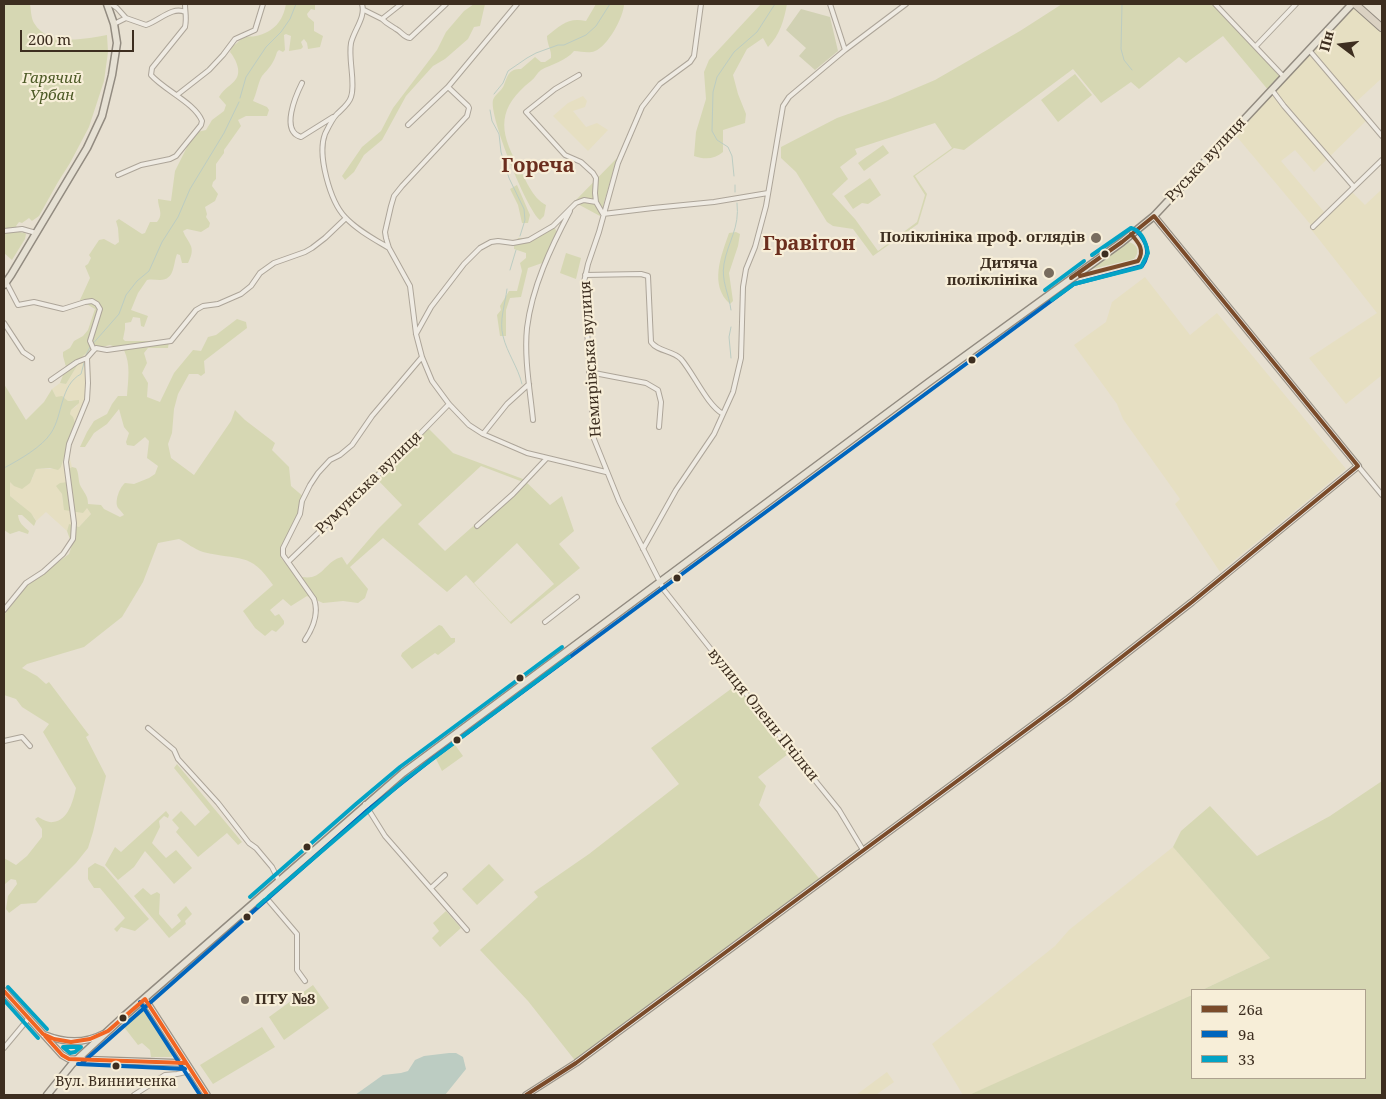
<!DOCTYPE html>
<html>
<head>
<meta charset="utf-8">
<style>
  body { margin:0 }
  #map { position:relative; width:1386px; height:1099px; overflow:hidden; background:#e7e0d1; font-family:"Noto Serif",serif }
  canvas { display:block }
  .frame { position:absolute; inset:0; border:5px solid #3d2e20; pointer-events:none }
  .legend { position:absolute; left:1191px; top:989px; width:175px; height:90px; box-sizing:border-box; background:#f7eed8; border:1px solid #ada18e; margin:0; padding:6px 9px; list-style:none; font-size:15px; color:#3d2e20 }
  .legend li { display:flex; align-items:center; gap:10px; height:25px }
  .legend b { width:25px; border:1px solid #ada18e }
  .north { position:absolute; left:1316px; top:20px; width:50px; height:50px; -webkit-text-stroke:4px #f7eed8; paint-order:stroke; rotate:285deg; font-size:14px; font-weight:700; line-height:20px; text-align:center; color:#3d2e20 }
  .north::after { content:''; display:block; margin:auto; width:18px; height:22px; background:#3d2e20; clip-path:polygon(50% 0,100% 100%,50% 72%,0 100%) }
  .scale { position:absolute; left:20px; top:30px; width:114px; height:22px; box-sizing:border-box; border:2px solid #3d2e20; border-top:0; padding-left:6px; font-size:15px; line-height:18px; white-space:nowrap; color:#3d2e20; -webkit-text-stroke:4px #f7eed8; paint-order:stroke }
</style>
</head>
<body>
<div id="map">
<canvas width="1386" height="1099"></canvas>
<div class="frame"></div>
<ul class="legend">
<li><b style="height:6px;background:#7a4b2a"></b>26а</li>
<li><b style="height:6px;background:#0065bd"></b>9а</li>
<li><b style="height:6px;background:#03a3c5"></b>33</li>
</ul>
<div class="north">Пн</div>
<div class="scale">200 m</div>
</div>
<script>
const ctx = document.querySelector('canvas').getContext('2d');
ctx.lineJoin = 'round';
function fillPath(path, color) {
  ctx.fillStyle = color;
  ctx.fill(path, 'evenodd');
}
function stroke(path, color, width, dash) {
  ctx.strokeStyle = color;
  ctx.lineWidth = width;
  ctx.lineCap = dash ? 'butt' : 'round';
  ctx.setLineDash(dash || []);
  ctx.stroke(path);
}
function label(font, color, halo, rows, align = 'center') {
  ctx.font = font + ' "Noto Serif",serif';
  ctx.lineWidth = 4.5;
  ctx.setLineDash([]);
  ctx.textBaseline = 'middle';
  ctx.strokeStyle = halo;
  ctx.fillStyle = color;
  for (const [text, x, y, turn = 0] of rows) {
    ctx.save();
    ctx.translate(x, y);
    ctx.rotate((+turn || 0) * Math.PI / 180);
    ctx.textAlign = isNaN(turn) ? turn : align;
    if (halo) ctx.strokeText(text, 0, 0);
    ctx.fillText(text, 0, 0);
    ctx.restore();
  }
}
const farmland = new Path2D(`
  M1351,4L1382,29V78L1357,101L1369,118L1314,172L1295,150L1281,161L1325,213L1349,189L1365,205L1382,189V375L1346,404L1309,358L1377,313L1310,228L1311,225L1232,131Z
  M583,96L587,101L585,107L573,111L586,127L597,123L608,130L588,151L553,116L568,103Z
  M1145,277L1190,335L1217,313L1346,469L1220,572L1175,504L1180,499L1123,419L1117,404L1074,345L1106,322L1112,302Z
  M94,346L88,368L91,373L88,398L70,443L68,457L70,459L72,467L70,469V478L68,482L64,484L60,491L62,494L63,503L87,508L91,514L79,527L69,525L67,531L46,512L36,521L34,517L20,504L10,496L9,486L10,481L32,479L36,469H53L61,467L75,423L70,414L71,410L77,406L72,400L68,401L64,398L56,397L52,389L60,383L66,384L83,356Z
  M1173,847L1270,958L1202,990H1192V995L1016,1075L969,1095H963L932,1044L1055,946L1069,930Z
  M887,1072L894,1082L880,1092L876,1095H856Z`);
const green = new Path2D(`
  M4,4H30C31,10 31,18 34,23C48,47 85,39 107,35L108,52L104,81L89,127L70,163L58,182L39,216L32,221L29,218L22,223L19,222L16,226L22,233L24,232L26,234L25,239L12,260L4,253Z
  M286,4H315V10L311,9L307,14L308,17L314,22V31L323,36L320,47L308,49L307,43L304,39L301,42L303,47L301,49L289,51L291,36L286,34L284,35L285,50L283,52L279,50L277,52C274,63 269,68 262,76C259,80 256,95 253,101L267,107L269,110L267,116H246L238,120L241,126L224,150V153L216,164V179L213,182L212,186L218,194L215,201L205,207L207,214L206,217L210,223L209,227L201,232L187,229L183,231C188,244 197,246 188,263H182L180,255L177,254C173,264 175,280 160,280C156,280 152,279 147,280L138,293L131,310L148,316L144,327L141,326L140,318L133,317L131,322L125,323V329L123,339L125,341H169L168,348H148L144,353L147,363L142,373L148,383L147,397L160,402L174,373L193,350L201,351L208,337L216,335L237,319L246,322L247,328L204,361L205,373L201,376L198,374H189L178,394L174,409L172,433L168,444L171,458L194,475L231,421L235,410L245,420L275,443L272,450L289,467L291,486L305,498C304,505 303,512 300,518C295,530 281,541 284,555L281,558L296,576C301,577 307,578 312,577C324,574 328,560 342,557L347,565L378,529L402,505L373,475L425,425L453,453L523,479L550,505L562,496L574,531L559,544L580,568L511,624L466,575L447,592L383,538L350,567L368,589L365,598L358,603L343,601L323,603L307,596L291,606L283,599L270,610L275,616L279,614L284,621V624L276,632L272,630L265,636L255,628L243,611L273,585C250,551 239,561 203,552C194,549 187,543 179,539L158,543L143,582L122,617L84,647L27,664L22,668L37,676L46,684L49,682L89,735L86,737L106,776L93,832L88,848L76,863L36,903L21,904L9,913L6,909L8,896L17,884L16,880L11,879L5,884L4,882V858L16,865L27,856L42,837V829L35,819L38,817C42,819 48,823 53,822C68,821 73,801 76,788L43,732L49,724L22,707L16,699L4,695V615L27,585L69,554L72,545L67,531L69,524L79,527L91,514L87,508L83,513L64,510L62,494L56,486L60,483L68,482L70,478L69,469L72,467L76,468C79,473 78,479 80,485C84,493 88,495 88,504L101,505L104,509L120,517L124,515C122,512 120,510 118,508C114,501 120,487 125,483L134,484L149,478L155,474L158,466L147,458L149,441L145,437L134,446L127,445L126,442L129,433L124,427L119,409L107,424L94,433L85,447H80L87,432L94,421L107,414L112,404L118,396H127C128,380 131,365 124,350L110,345L102,347L94,346L83,356L66,384L60,383L66,367L63,356V352L70,348L74,341L83,336L88,330L95,309L80,300L90,278L85,266L88,264L91,258L89,255L99,240L104,239L115,245L119,242L118,228L116,221L119,219L142,234L145,233L150,222H157C164,214 158,208 158,199L171,201L175,171L190,141L197,132L206,130L212,120L224,111L226,105L219,97C224,88 231,86 236,79C242,71 235,58 230,52L232,46C238,44 239,39 245,37C249,36 252,37 256,36C274,32 283,21 286,4ZM481,466L523,482L445,551L418,524ZM517,543L554,584L510,622L474,583Z
  M474,4H485L480,26L474,27L468,39L445,59L433,66L406,96L382,140L364,155L354,172L345,180L342,176L362,147L381,131L393,108L437,50L446,32L464,11Z
  M596,4H624C624,17 607,47 595,51C588,54 581,51 574,51C566,61 552,64 541,70C537,73 535,78 531,81C498,107 498,130 518,165C525,178 532,198 546,205L544,216L540,220C527,210 489,117 493,100C495,94 502,91 504,85C508,75 509,69 521,69L535,57L541,62H545L551,58C552,50 547,45 547,36C561,25 568,17 586,21Z
  M761,4H787C784,20 780,35 768,47L763,38L747,49L733,75L738,94L746,114L745,123L723,130V152C715,159 705,160 694,156L696,132L706,99L704,72L709,60Z
  M1062,4H1217L1284,76L1269,91L1223,36L1186,63L1179,57L1139,89L1131,82L1101,103L1073,69L964,150L954,148L915,176L927,194L918,224L873,256L853,229L833,226L827,222L796,172L781,158V147L837,118L888,100L935,80L1020,31ZM935,123L952,148L913,176L925,195L917,222L878,251L855,219L832,194L848,179L840,167L857,154L855,149Z
  M1075,74L1092,95L1058,122L1041,100Z
  M883,145L889,153L864,171L858,163Z
  M617,158L600,216L574,202Z
  M870,178L881,195L868,204L862,203L853,209L844,196Z
  M517,185L530,215L528,223H522L518,205L510,189Z
  M554,227L557,232L545,262L528,268L521,297L510,298L506,310V336H500L497,315L501,310L500,306L509,291H517L522,271L520,263L526,258V253L514,249V246L518,238H522L523,244L538,237Z
  M736,232L740,234L738,246L729,273L733,301L730,304C709,285 721,256 729,233Z
  M1128,242C1138,244 1140,252 1134,259L1088,270L1124,243Z
  M566,253L581,258L576,279L560,273Z
  M4,384L26,420L44,402L52,389L56,397L62,396L68,401L79,400V403L71,410L70,414L73,417L75,423L61,467L58,470L50,468L36,469L30,483L22,489L14,486L10,482V496L31,513L36,521L34,526L22,515H18C19,523 23,526 29,531L28,534L19,531L10,534L4,530Z
  M439,625L442,626L451,638H455V642L438,655L435,653L412,669L401,656L402,653Z
  M739,683L792,751L758,777L766,786L759,805L822,882L577,1063L528,1001L480,950L538,897L534,892L589,854L679,784L651,748Z
  M453,742L463,756L442,771L434,755Z
  M177,764L242,842L238,845L227,833L198,857L176,832L179,828L172,820L181,811L195,826L210,812L174,768Z
  M1382,781V1095H969L1192,995V1078H1365V990H1202L1270,958L1173,847L1181,831L1210,806L1257,856L1330,816Z
  M166,811L169,815L168,818L164,816L159,821L160,827L152,843L166,858L176,850L192,868L174,884L145,851L134,867L118,880L105,865L115,847L121,852Z
  M95,863L104,867L149,919L135,931L121,927L117,932L114,929L125,918L100,888H94L88,879V868Z
  M489,864L504,880L477,905L462,889Z
  M143,888L151,895L157,892L160,894L159,914L172,929L181,921L177,915L186,906L192,914L185,921L186,924L169,938L134,896Z
  M446,911L461,928L440,947L432,938L439,931L433,923Z
  M313,985L329,1008L284,1040L269,1017Z
  M145,1006L174,1050L172,1057H151L150,1050L142,1043L138,1045L124,1027L129,1023L127,1021Z
  M262,1027L275,1047L213,1084L200,1065Z`);
const cemetery = new Path2D(`
  M801,9L830,17L838,51L815,70L799,56L806,48L786,30Z`);
const water = new Path2D(`
  M449,1053H456L463,1057L466,1069L445,1095H355L383,1075L401,1073L408,1071L415,1060L424,1056Z`);
const stream = new Path2D(`
  M1122,4L1121,49L1124,60L1132,70
  M494,94L503,83L508,71L527,58L536,53L558,45H564L586,35L596,26L610,4
  M240,98L246,77L266,47L281,32L290,19L296,4
  M490,110L492,121L499,134L501,152L509,178L524,209L525,220L520,236
  M734,176L732,156L728,147L717,140L712,131L713,92L717,77L734,52L757,32L775,4
  M735,185V192
  M510,270L516,250
  M507,289C505,305 499,321 503,336C507,353 518,367 522,384
  M731,310C729,294 721,281 724,264C728,241 740,228 737,203
  M731,327L729,337L731,358
  M85,357L90,347L119,314L126,295L137,281L149,271L162,242L178,217L190,189L224,133L239,102
  M4,468C19,460 42,447 51,433C63,415 60,385 81,374L84,363`);
const street = new Path2D(`
  M111,4L117,8L126,18
  M362,4C366,17 354,30 351,43C348,60 356,83 351,97C349,104 342,109 337,114C332,119 328,128 325,134C317,155 330,201 345,217C357,230 374,239 389,248
  M701,4L694,56L690,62L660,84L642,107L618,163L599,232L588,264L584,282L594,439L619,501L664,590L805,768L839,810L863,850
  M830,4L845,50
  M1215,4L1284,77
  M364,10L382,19L401,4
  M382,19C387,24 390,25 396,29C402,32 403,37 410,38L446,4
  M114,24L126,18L146,25C159,21 172,6 185,12
  M1256,46L1296,4
  M1309,50L1382,136
  M579,75L555,89L526,112L565,155L581,162L593,173L596,178L595,193L596,202
  M302,83C296,95 280,131 301,137L333,117
  M448,87L468,106L469,108L467,116L402,186L394,196L391,206L385,232L386,238L389,248L410,286L416,334L422,357L432,381L449,404L469,425L483,434L527,453L606,472
  M1272,90L1284,106L1354,187
  M177,95L209,70L223,55L235,39L255,30L263,4
  M408,125L448,87L517,4
  M118,175L141,165L170,159L176,156L201,125L202,121C195,103 164,90 151,75L152,68L185,27C187,18 185,12 185,4
  M1313,227L1382,160
  M4,231L22,229L36,233
  M585,275L641,274L648,276L651,342C658,352 672,350 681,359C694,374 707,405 723,414
  M6,282L18,305L34,302L63,309L85,302L92,301L97,304L100,309L90,341L94,350
  M4,323L23,352L32,358
  M416,334L431,307L464,264L480,248L491,242L498,241L513,243L529,240L553,226L576,203L584,200L596,202L603,214L653,208L714,202L768,193
  M94,350L96,348L107,350L171,341L196,310L203,306L218,304L241,294L251,286L260,273L274,263L305,252L312,248L325,238L346,218
  M589,372L646,383L658,390L661,402L659,427
  M51,380L77,362L87,358
  M533,420C530,390 524,358 527,328C532,287 551,247 570,211
  M483,434L507,404L529,384
  M1358,466L1382,495
  M477,526L513,494L547,458
  M643,549L676,490L714,434L733,392L741,358L743,287L746,269L755,247L766,206L783,106L789,97L845,50L906,4
  M288,562L414,440L449,404
  M4,610L26,583L43,572L63,554L73,539L74,523L66,462L69,444L87,400L88,383L87,358L94,350
  M545,622L577,597
  M305,640C313,628 319,613 314,599L283,555V548L300,514L302,501L310,485L318,473L330,460L340,455L352,445L372,416L422,357
  M148,728L174,750L178,759L218,803L249,843L256,848L272,867L279,881
  M4,741L22,737L30,746
  M365,804L385,836L467,930
  M431,888L445,875
  M263,894L297,934V970L305,981
  M4,1048L29,1018
  M134,1095L165,1075L177,1074L190,1071`);
const secondary = new Path2D(`
  M4,991L62,1055L69,1059L185,1063
  M145,999L207,1095
  M45,1035C65,1043 84,1044 103,1034
  M526,1095L576,1063L1068,699L1192,602L1358,466L1154,216`);
const primary = new Path2D(`
  M4,285L11,275L87,148L102,116L112,75L117,43L114,24L107,4
  M47,1095L72,1064L123,1017L403,773L929,382L1122,242L1154,216L1352,4`);
const highway = new Path2D(`
  M1355,4L1382,28`);
const bus1 = new Path2D(`
  M1154,216L1358,466
  M1080,276L1138,261C1145,250 1139,243 1131,234
  M1071,278L1122,242L1154,216
  M526,1095L576,1063L1068,699L1192,602L1358,466`);
const bus2 = new Path2D(`
  M140,1002L200,1095
  M82,1063L369,809L432,759L1074,284L1142,266C1152,252 1146,241 1136,230
  M78,1064L185,1069`);
const bus3 = new Path2D(`
  M1045,290L1084,261
  M1052,300L1074,284L1141,267L1148,253C1146,242 1142,231 1131,228L1092,255
  M250,897L356,804L400,767L562,647
  M258,906L407,778L569,657
  M8,987L47,1029
  M4,1000L38,1038
  M63,1047H81L75,1052L70,1053Z`);
const bus4 = new Path2D(`
  M4,991L43,1034L54,1039L71,1042L90,1039L108,1031L145,999L207,1095
  M45,1036L62,1055L69,1059L185,1063`);
const markers = [
  [1096,238,6,"#786c5e"],
  [1105,254,4.5,"#3d2e20"],
  [1049,273,6,"#786c5e"],
  [972,360,4.5,"#3d2e20"],
  [677,578,4.5,"#3d2e20"],
  [520,678,4.5,"#3d2e20"],
  [457,740,4.5,"#3d2e20"],
  [307,847,4.5,"#3d2e20"],
  [247,917,4.5,"#3d2e20"],
  [245,1000,5,"#786c5e"],
  [123,1018,4.5,"#3d2e20"],
  [116,1066,4.5,"#3d2e20"]
];
const busNames = [
  ["Вул. Винниченка",116,1082]
];
const parkNames = [
  ["Гарячий",52,79],
  ["Урбан",52,96]
];
const streetNames = [
  ["Руська вулиця",1206,160,-47],
  ["Немирівська вулиця",591,359,-94],
  ["Румунська вулиця",369,483,-44],
  ["вулиця Олени Пчілки",763,715,51]
];
const poiNames = [
  ["Поліклініка проф. оглядів",1085,238],
  ["Дитяча",1038,264],
  ["поліклініка",1038,281],
  ["ПТУ №8",255,1000,"left"]
];
const districtNames = [
  ["Гореча",538,166],
  ["Гравітон",809,244]
];
fillPath(farmland, '#e6dfc2');
fillPath(green, '#d6d7b3');
fillPath(cemetery, '#d1d1b3');
fillPath(water, '#bcccc2');
stroke(stream, '#bcccc2', 1);
stroke(street, '#ada599', 6);
stroke(secondary, '#9c958a', 8);
stroke(primary, '#928b80', 9);
stroke(highway, '#928b80', 9);
stroke(street, '#efebe3', 4);
stroke(secondary, '#efebe3', 5.5);
stroke(primary, '#e6e1d4', 6);
stroke(highway, '#dad1c2', 7);
stroke(bus1, '#7a4b2a', 4);
stroke(bus2, '#0065bd', 4);
stroke(bus3, '#03a3c5', 4);
stroke(bus4, '#f26522', 4);
for (const [x, y, r, color] of markers) {
  const dot = new Path2D();
  dot.arc(x, y, r, 0, 2 * Math.PI);
  ctx.fillStyle = color;
  ctx.fill(dot);
  stroke(dot, '#f7eed8', 2);
}
label('14px', '#3d2e20', '#f7eed8', busNames);
label('italic 15px', '#4d5a26', '#f7eed8', parkNames);
label('15px', '#3d2e20', '#f7eed8', streetNames);
label('bold 15px', '#3d2e20', '#f7eed8', poiNames, 'right');
label('bold 20px', '#6b2e1e', '#f7eed8', districtNames);
</script>
</body>
</html>
